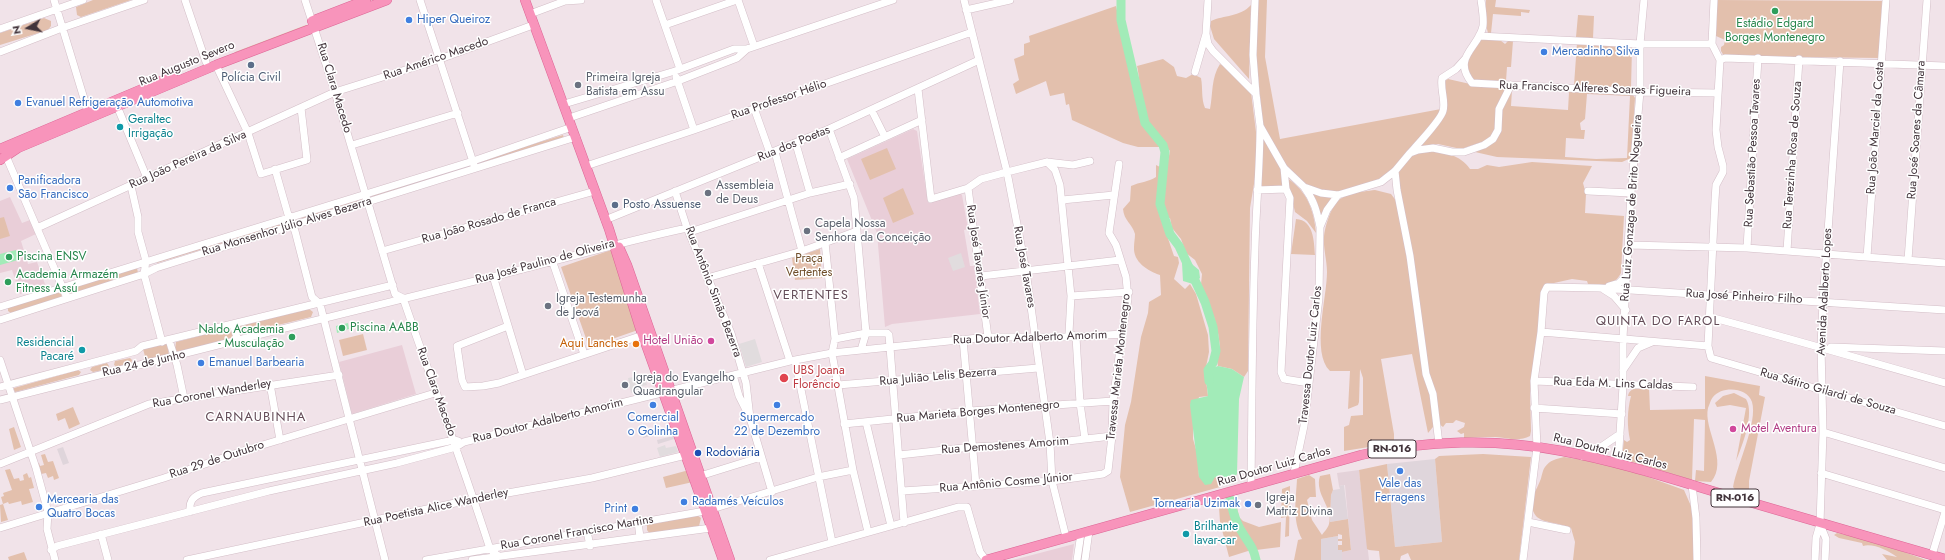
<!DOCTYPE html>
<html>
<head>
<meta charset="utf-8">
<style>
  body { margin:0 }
  #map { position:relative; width:1945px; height:560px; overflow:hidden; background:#f1e3e9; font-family:Jost,sans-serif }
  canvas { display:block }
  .north { position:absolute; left:8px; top:8px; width:40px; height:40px; -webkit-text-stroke:3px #fff; paint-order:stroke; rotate:260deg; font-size:11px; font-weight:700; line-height:16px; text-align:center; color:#42343b }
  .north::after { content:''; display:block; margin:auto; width:14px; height:18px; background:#42343b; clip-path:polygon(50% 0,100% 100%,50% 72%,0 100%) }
</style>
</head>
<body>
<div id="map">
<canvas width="1945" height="560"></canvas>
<div class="north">N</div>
</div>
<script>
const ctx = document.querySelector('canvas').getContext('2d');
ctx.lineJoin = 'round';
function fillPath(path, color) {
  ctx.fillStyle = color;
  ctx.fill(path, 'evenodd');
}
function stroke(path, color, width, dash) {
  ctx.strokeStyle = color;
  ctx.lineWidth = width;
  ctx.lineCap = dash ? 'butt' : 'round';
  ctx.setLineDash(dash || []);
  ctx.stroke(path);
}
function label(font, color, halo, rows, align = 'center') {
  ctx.font = font + ' Jost,sans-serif';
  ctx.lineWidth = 3;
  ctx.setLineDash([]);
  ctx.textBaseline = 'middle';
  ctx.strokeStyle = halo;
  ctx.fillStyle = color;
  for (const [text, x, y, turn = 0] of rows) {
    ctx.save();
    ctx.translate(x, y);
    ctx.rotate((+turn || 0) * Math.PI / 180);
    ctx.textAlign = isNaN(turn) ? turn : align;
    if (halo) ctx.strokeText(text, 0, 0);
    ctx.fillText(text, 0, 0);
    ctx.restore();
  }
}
const residential = new Path2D(`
  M1359,470L1369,560H1342V552L1351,550L1345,485L1339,486L1337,473Z`);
const industrial = new Path2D(`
  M671,426L672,430L643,438L642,433Z
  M673,436L674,439L658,444L657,440Z
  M63,447L69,463L63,465L57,449Z
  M1435,459L1442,542L1395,547L1387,464Z
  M1344,485L1348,519L1330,522L1331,495L1333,490L1340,489L1339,486Z
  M1338,536V550H1342V560H1321V539Z`);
const education = new Path2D(`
  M913,129L917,131L928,203L960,193L962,195L968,229L964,230L970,266H974L980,314L892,324L885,327L877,233L847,159Z
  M10,197L22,223L30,220L36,234L21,241L28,264L37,262L46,287L20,294L12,270L0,273V201Z
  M402,345L416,394L352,414L339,362Z
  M1074,544L1072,560H1013Z`);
const green = new Path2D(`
  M93,0H131L81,17L77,15L76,7Z
  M1257,0H1267L1265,57L1280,139L1441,109L1440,114L1392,172L1376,183L1330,194L1301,182L1285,166L1263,125L1256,57Z
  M1486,0H1496L1495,7L1530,10L1529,13L1521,12V16L1493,14L1491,33H1488L1485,21Z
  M1717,0L1882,1L1880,58L1724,56L1721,51V47L1724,45L1725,40L1716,36Z
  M1251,5L1249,79L1214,39L1210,26L1211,21C1224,15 1240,17 1251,5Z
  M1116,6L1144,125L1160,147H1138L1123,143L1072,120L1069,104L1066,105L1064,93L1050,96L1046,81L1016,94L1013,84L1019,80L1014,59L1024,55V44L1030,42L1029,36Z
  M1578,15L1594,16L1593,38L1576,37Z
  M44,18L51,21V26L48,30L0,45V33Z
  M306,25L308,26L234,53L235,52Z
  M1488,38L1500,40L1505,44L1508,41H1513L1511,67H1507L1506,81H1475L1467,73V60L1481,40Z
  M1577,43L1632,48L1631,88L1574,85Z
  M1163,59L1174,67L1177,76L1186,78L1193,74L1201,78C1203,89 1201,98 1205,108L1210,109C1213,93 1211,78 1220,64L1232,71L1251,92L1256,132L1258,160L1250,208L1248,371L1244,377L1232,369L1218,366L1217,360L1220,346L1218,333L1214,317L1201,284L1202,274L1195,260L1186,253L1181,239L1172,228L1170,218L1167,219C1160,195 1165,175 1170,151C1163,142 1153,134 1148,124C1139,109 1141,82 1137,66Z
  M1448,79L1479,86H1508L1494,133L1485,141L1461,149L1438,144L1417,147L1442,118V90L1445,81Z
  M1512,90L1511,106L1568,110L1569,92L1572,91L1633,95L1635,98L1631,158L1622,162L1497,157L1475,152L1501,127L1502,109ZM1587,94L1630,96L1627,158L1596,159L1565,157L1566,138L1584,139L1585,130H1581L1580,123L1585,119Z
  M1261,131L1281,168L1284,186L1261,188Z
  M563,135L564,138L481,163V160Z
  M887,148L896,169L870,180L861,159Z
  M1428,150C1444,153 1460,154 1470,169H1478L1487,165L1499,167L1532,162L1592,166L1583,183L1586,194L1585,213L1624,216L1621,273C1614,287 1601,286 1588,284L1587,281L1572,279L1545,285L1530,393L1531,431L1530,436C1519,442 1507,438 1496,437C1485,437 1474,437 1464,438V433L1461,434L1457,431L1464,427L1465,423L1456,420L1453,423H1446L1443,427L1439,424L1428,373L1397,177C1401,161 1413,153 1428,150Z
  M470,164V167L372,197L371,195Z
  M1156,165L1160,167L1159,212L1174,256L1178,257L1179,263L1174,279L1185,289L1190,284L1196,294L1208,335L1209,352L1205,372L1208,396L1199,397L1193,423V439L1198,456L1199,477H1215L1225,482L1220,487L1130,512L1120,477L1125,425L1131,402L1141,337L1148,313L1149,302L1161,295L1160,275C1148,271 1133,262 1134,247C1134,243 1135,238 1135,234C1132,223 1124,221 1123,209L1130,201L1131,186C1140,182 1148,182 1156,177Z
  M1287,178C1307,191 1314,210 1316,233L1307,221L1295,212Z
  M903,188L914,214L893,223L883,198Z
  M1375,190L1391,194L1397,202L1435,420L1433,427L1428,433L1412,354L1381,359L1394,434V443L1344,451V427L1349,425L1351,416L1363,415V378L1360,369L1359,402L1358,405L1348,409L1350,371H1330C1311,353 1327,297 1327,272C1327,260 1323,248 1324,236C1325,227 1329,214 1334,206C1342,192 1361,192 1375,190Z
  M1311,193L1335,196L1321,218L1317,202Z
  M362,198V201L302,219V217Z
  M4,217L10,236L0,239V218Z
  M1296,219C1314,220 1314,242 1315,255L1291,254Z
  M285,222L286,224L157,263L158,261Z
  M820,249L822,278L795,280L792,258Z
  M611,250L638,330L589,347L561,267Z
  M137,268L138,273L71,294L68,292L69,289Z
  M61,292L62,298L11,313L8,311V307Z
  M309,309L313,312L311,317L241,334H239L238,328L240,326Z
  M230,328L233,335L232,338L178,352L175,349L176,342Z
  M363,334L367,350L343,356L339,340Z
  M167,344L169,355L146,360L143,349Z
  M130,358L132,360L131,363L117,367L114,365L115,361Z
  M107,363L109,366L108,369L93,372L90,370L92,367Z
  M78,370L81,372L79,375L15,392L14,390V388Z
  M1705,376L1760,386L1759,395L1765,397L1749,481V491L1746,493L1737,492L1733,487C1737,465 1758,422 1752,402C1747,387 1722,386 1713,397C1711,399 1709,406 1708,408C1703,429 1729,461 1711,482L1695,481L1696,470L1704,471L1705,420L1694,419L1692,480L1626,460L1622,456L1624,440L1627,442L1630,440C1627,425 1627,412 1631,396H1628C1630,386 1641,388 1649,387L1650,410L1705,409Z
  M1734,393L1746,399C1755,414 1742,446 1736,461L1746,408L1730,405L1717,407L1715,403L1723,396Z
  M73,407L80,424L69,429L65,418L58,421L56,414Z
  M14,427L21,447L14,450L9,429Z
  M45,454L48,462L53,461L59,478L54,480L53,476L48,478L46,473L41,474L37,464L39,463L40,466L44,465L41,455Z
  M1483,454L1531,457L1519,560H1411L1408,553L1401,556L1400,560H1380L1379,551L1369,550L1367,549L1359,470L1387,464L1395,547L1442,542L1435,459L1439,456Z
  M1564,457L1615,465L1684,490L1694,513V560H1573L1575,542L1571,528C1561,523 1542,523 1536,516C1527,504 1535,493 1540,481C1542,477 1542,471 1545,467C1550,460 1556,459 1564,457Z
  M10,469L14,479L19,478L20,481L24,480L23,475L27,473L29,478L31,477L34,488L29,489L33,502L22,505L21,501L9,504L8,502L3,504L8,520L1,522L0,505L3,504L1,497L4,496L3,493L12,490L5,470Z
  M689,470L693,482L666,488L663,477Z
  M1330,474L1333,490L1331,495L1330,522L1348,519L1351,550L1342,552V550H1338V545H1342V541H1338V539H1342V535L1338,534V536L1321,539V560H1294L1298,540L1302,539C1292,520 1296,499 1297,479L1309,475L1315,479L1316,497H1310L1307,500L1312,520L1322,535C1324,532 1328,528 1329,524C1334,508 1314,494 1320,476Z
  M1290,486L1289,536L1285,537L1286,517L1281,518L1282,489Z
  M1225,500H1228L1237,507L1239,517L1243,521L1259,527L1281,522L1280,547L1248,551L1229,557L1220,522L1219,507Z
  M697,515L701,518L699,526L650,534L647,530V524Z
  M1837,533L1874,541L1926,560H1887L1882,554L1897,557C1889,551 1873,543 1863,546L1862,543L1839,538L1834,535Z
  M24,552L27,560H9L8,557Z`);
const parking = new Path2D(`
  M961,253L965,267L953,271L948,258Z
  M755,339L762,362L746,367L739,344Z
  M634,377L635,380L645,377L647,385L639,387L640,391L631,393L628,378Z
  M665,445L666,448L676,446L678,452L660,457L657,448Z`);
const water = new Path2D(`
  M16,250L18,260L0,265V254Z
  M1187,260L1199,270L1200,278L1193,284L1183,281L1182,263Z
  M348,323L349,329L337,333L336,326Z
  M1218,366L1232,369L1244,377L1239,399L1237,474L1232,481L1226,483L1215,477L1211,484L1205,485L1199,477L1190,405L1191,400L1208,396L1205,371Z`);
const river = new Path2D(`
  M1121,0V20L1145,123L1163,145L1165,152L1160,204L1170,234L1179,246L1205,302L1213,327L1216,351L1213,363L1208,370L1209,381
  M1230,499C1233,511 1235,522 1242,532C1249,544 1253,546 1256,560`);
const minor = new Path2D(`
  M54,0L89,115
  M185,0L206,62
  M305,0L335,92L395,294L403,298C432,382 463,465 490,549L498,556
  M420,0L474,165
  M656,0L680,69
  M738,0L754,46
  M964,0L1007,172L1026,271L1050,443L1052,481L1066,537
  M1255,0L1253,55L1256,94
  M1481,0C1482,7 1484,18 1483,26C1479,48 1451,57 1472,83L1640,92L1718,93
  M1714,0L1712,44L1720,60
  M966,10L1010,0
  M530,14L565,1L581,0
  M665,25L737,0
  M0,29L83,0
  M1206,34L1208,44L1213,51L1256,94L1260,126L1284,168L1304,187L1321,193L1338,195L1381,182L1395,171L1410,153L1418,150L1433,148L1452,152H1464L1484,145L1493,139L1498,130L1499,109L1511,85
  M1479,36L1640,44H1712
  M0,52L62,28L144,0
  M1720,60L1716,130L1718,147L1723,166V172L1716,185L1715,200L1708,346L1711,358L1945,426
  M1720,60L1725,58L1945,66
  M216,65L248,133L261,174L307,160L301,108
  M1195,72L1206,34L1208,0
  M676,77L694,130
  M918,89L931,199L968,188L981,179L1007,172L1047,162L1073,165L1090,161
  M564,104L675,71L734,49H747L893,0
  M117,106L147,178
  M754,108L770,153
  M872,111L885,137
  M569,118L678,81L737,58L747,49
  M829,129L854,198L866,333L861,350
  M796,144L810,193
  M352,145L458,113
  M775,152L802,251
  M1410,153C1417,145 1441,120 1443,111C1446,101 1440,90 1442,78L1456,69L1465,59
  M6,156L67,298
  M839,158L922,120
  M1047,162L1055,170L1060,185L1071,296L1069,333L1076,337L1080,403L1085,439
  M586,166L694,130L972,32
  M1284,168L1286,189L1290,198L1281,372L1284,379L1309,383
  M275,169L289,218L295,231L312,297L320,304L385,560
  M1395,171L1397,190L1410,256L1426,374L1433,394L1439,444
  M131,186L138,217V232L146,261L144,274L162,342
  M1304,187C1314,200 1317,212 1320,227
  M968,188L988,337
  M1257,190L1286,189
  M675,191L687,228L731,333L746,383L750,418L772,492
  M1588,191L1631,193
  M1062,200L1114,195
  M605,220L829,129L979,60
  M37,228L335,92L440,59L533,25
  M690,232L810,193L850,184
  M825,242L835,339L832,353L853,470L868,532
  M1629,245L1747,248L1945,263
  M1747,248L1758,58
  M382,251L595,191
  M1787,251L1799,59
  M1867,257L1886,0
  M552,260L584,354
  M1908,260L1927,0
  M758,263L790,361
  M493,276L523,375
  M981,276L1120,260
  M707,278L802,251L857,231
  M1609,286L1619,283L1627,275
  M1603,289L1614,296L1626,310
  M1071,296L1129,292
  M0,307L473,161L572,127
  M1710,317C1789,338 1867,361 1945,383
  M0,320L144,274L156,268L576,137
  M233,324L238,341
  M508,326L457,346L462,380L465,387L483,386L499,383L643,335
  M1541,332L1708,346
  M835,339L866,333H887L889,335L904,523
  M963,339L976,485
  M169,340L177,365L184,398
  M1831,347L1945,351
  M0,360L36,468L48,512L47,529L55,560
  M795,360L832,542
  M1623,370L1638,348L1652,342
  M733,375L739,396L749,416
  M1534,381L1693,387
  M270,384L280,440
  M838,385L1038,368
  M0,387L136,351L142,346L393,285
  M0,400C164,359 327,317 491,277C556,261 621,242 687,228
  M1534,408L1622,414
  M866,422L891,526
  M844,424L970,411L1113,401
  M1823,432L1945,468
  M899,455L972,447L1050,443L1112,436
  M1582,456L1601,447L1620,434
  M0,464L149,404L339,375
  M1618,464L1623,386V338L1631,193L1640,92V44L1644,0
  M1294,473L1304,426L1319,298L1320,227L1327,210L1338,195
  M1821,473L1945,510
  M700,476L761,457
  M1692,485L1696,518L1697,560
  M1251,486C1252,406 1252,327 1255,248C1256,207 1260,167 1260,126
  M902,491L1052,481L1103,474L1108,471L1112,436L1113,401L1122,334L1128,299L1126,277L1116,245L1109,233L1119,164
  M712,509L818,477L853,470
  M190,512C189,502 192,497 202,493L454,440L458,441
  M638,522L640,537
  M1528,522L1567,530
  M1820,524L1826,539L1825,560
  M0,528L164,478L246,450L435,393
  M587,531L590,546
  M101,534L108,560
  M51,550L57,546L269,491L397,463L456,447L464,442L790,361L832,353L988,337H1076L1122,334
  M1932,555L1945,512
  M187,560L474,499L592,478L686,455
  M426,560L705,511
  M472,560L711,528
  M770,560L958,507H967L980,552L986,560
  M1077,560L1081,533
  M1085,560L1089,531
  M1523,560L1537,447L1534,381L1541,332L1544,293L1547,287L1599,288L1945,310
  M1815,560L1816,538L1820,524L1823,432L1821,346L1823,302L1840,61`);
const major = new Path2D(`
  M525,0L609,229L640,328L723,560
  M312,21L366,0
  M0,149L173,76
  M0,160L18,148L216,65L387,0
  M619,247L627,265L730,560
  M986,560L1361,455C1425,440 1497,438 1562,451C1622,462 1681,482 1739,499C1808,519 1876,539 1945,559`);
const markers = [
  [1775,11,4,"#2e9e5b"],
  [409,20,4,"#3f7fe0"],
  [1544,52,4,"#3f7fe0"],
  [251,65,4,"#5c6f8a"],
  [578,85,4,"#6b7280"],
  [18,103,4,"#3f7fe0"],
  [120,127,4,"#0f9aa8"],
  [10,188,4,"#3f7fe0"],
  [708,193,4,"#6b7280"],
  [615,205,4,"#5c6f8a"],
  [807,231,4,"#6b7280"],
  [9,257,4,"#2e9e5b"],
  [8,282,4,"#2e9e5b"],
  [548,306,4,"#6b7280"],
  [342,328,4,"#2e9e5b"],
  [292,337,4,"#2e9e5b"],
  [711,341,4,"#d1479c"],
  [636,344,4,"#e8710a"],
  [82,350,4,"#0f9aa8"],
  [201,363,4,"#3f7fe0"],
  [784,378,5,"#e0444e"],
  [625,385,4,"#6b7280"],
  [653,405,4,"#3f7fe0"],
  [777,405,4,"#3f7fe0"],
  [1733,429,4,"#d1479c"],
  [698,453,4,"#1a4fb4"],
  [1400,471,4,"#3f7fe0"],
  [684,502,4,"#3f7fe0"],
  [1248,504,4,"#3f7fe0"],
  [1258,505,4,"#6b7280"],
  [39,507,4,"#3f7fe0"],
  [635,509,4,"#3f7fe0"],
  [1186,534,4,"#0f9aa8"]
];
const shields = [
  [1392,449,48],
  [1735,498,48]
];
const shieldNames = [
  ["RN-016",1392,449],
  ["RN-016",1735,498]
];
const shopNames = [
  ["Hiper Queiroz",417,20],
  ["Mercadinho Silva",1552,52],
  ["Evanuel Refrigeração Automotiva",26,103],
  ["Panificadora",18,181],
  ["São Francisco",18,195],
  ["Emanuel Barbearia",209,363],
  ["Comercial",653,418,"center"],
  ["o Golinha",653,432,"center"],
  ["Supermercado",777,418,"center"],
  ["22 de Dezembro",777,432,"center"],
  ["Vale das",1400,484,"center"],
  ["Ferragens",1400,498,"center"],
  ["Mercearia das",47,500],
  ["Quatro Bocas",47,514],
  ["Radamés Veículos",692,502],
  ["Tornearia Uzimak",1240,504,"right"],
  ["Print",627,509,"right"]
];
const leisureNames = [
  ["Estádio Edgard",1775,24,"center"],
  ["Borges Montenegro",1775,38,"center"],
  ["Piscina ENSV",17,257],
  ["Academia Armazém",16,275],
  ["Fitness Assú",16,289],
  ["Piscina AABB",350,328],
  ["Naldo Academia",284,330,"right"],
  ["- Musculação",284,344,"right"]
];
const streetNames = [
  ["Rua Américo Macedo",436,59,-19],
  ["Rua Augusto Severo",187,64,-22],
  ["Rua Clara Macedo",334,88,73],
  ["Rua Francisco Alferes Soares Figueira",1595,89,2],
  ["Rua Professor Hélio",779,100,-19],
  ["Rua João Marciel da Costa",1876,128,-86],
  ["Rua José Soares da Câmara",1917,130,-86],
  ["Rua dos Poetas",794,144,-22],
  ["Rua Sebastião Pessoa Tavares",1753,153,-87],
  ["Rua Terezinha Rosa de Souza",1793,155,-86],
  ["Rua João Pereira da Silva",188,160,-24],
  ["Rua Luiz Gonzaga de Brito Nogueira",1632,208,-86],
  ["Rua João Rosado de Franca",489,221,-16],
  ["Rua Monsenhor Júlio Alves Bezerra",287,227,-17],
  ["Rua José Paulino de Oliveira",545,262,-15],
  ["Rua José Tavares Júnior",978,262,82],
  ["Rua José Tavares",1024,267,80],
  ["Rua Antônio Simão Bezerra",713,292,69],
  ["Avenida Adalberto Lopes",1825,292,-87],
  ["Rua José Pinheiro Filho",1744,297,3],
  ["Rua Doutor Adalberto Amorim",1030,338,-2],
  ["Travessa Doutor Luiz Carlos",1311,355,-84],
  ["Rua 24 de Junho",144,364,-13],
  ["Travessa Marieta Montenegro",1119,367,-84],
  ["Rua Julião Lelis Bezerra",938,377,-5],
  ["Rua Eda M. Lins Caldas",1613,384,2],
  ["Rua Clara Macedo",436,392,70],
  ["Rua Sátiro Gilardi de Souza",1828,392,16],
  ["Rua Coronel Wanderley",212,394,-10],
  ["Rua Marieta Borges Montenegro",978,412,-5],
  ["Rua Doutor Adalberto Amorim",548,421,-14],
  ["Rua Demostenes Amorim",1005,446,-4],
  ["Rua Doutor Luiz Carlos",1610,452,14],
  ["Rua 29 de Outubro",217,460,-18],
  ["Rua Doutor Luiz Carlos",1274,467,-16],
  ["Rua Antônio Cosme Júnior",1006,483,-5],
  ["Rua Poetista Alice Wanderley",436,508,-12],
  ["Rua Coronel Francisco Martins",577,533,-10]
];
const serviceNames = [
  ["Polícia Civil",251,78],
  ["Posto Assuense",623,205,"left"]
];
const worshipNames = [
  ["Primeira Igreja",586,78],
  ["Batista em Assu",586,92],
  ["Assembleia",716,186],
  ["de Deus",716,200],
  ["Capela Nossa",815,224],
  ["Senhora da Conceição",815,238],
  ["Igreja Testemunha",556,299],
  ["de Jeová",556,313],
  ["Igreja do Evangelho",633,378],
  ["Quadrangular",633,392],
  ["Igreja",1266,498],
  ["Matriz Divina",1266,512]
];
const cultureNames = [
  ["Geraltec",128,120],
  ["Irrigação",128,134],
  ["Residencial",74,343,"right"],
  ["Pacaré",74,357,"right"],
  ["Brilhante",1194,527],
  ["lavar-car",1194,541]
];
const parkNames = [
  ["Praça",809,259],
  ["Vertentes",809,273]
];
const hotelNames = [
  ["Hotel União",703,341],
  ["Motel Aventura",1741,429,"left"]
];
const foodNames = [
  ["Aqui Lanches",628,344]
];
const healthNames = [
  ["UBS Joana",793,371],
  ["Florêncio",793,385]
];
const transitNames = [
  ["Rodoviária",706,453]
];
const neighbourhoodNames = [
  ["VERTENTES",811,296],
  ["QUINTA DO FAROL",1658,322],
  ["CARNAUBINHA",256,418]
];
fillPath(residential, '#e4d2d9');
fillPath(industrial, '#dfd5db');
fillPath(education, '#e9ced8');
fillPath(green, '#e3c0ad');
fillPath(parking, '#e1dcde');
fillPath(water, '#a2ebb8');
stroke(river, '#a2ebb8', 9);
stroke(minor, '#d3bec7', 8);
stroke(major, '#dc6695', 10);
stroke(minor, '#fff', 7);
stroke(major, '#f894bb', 9);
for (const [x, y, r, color] of markers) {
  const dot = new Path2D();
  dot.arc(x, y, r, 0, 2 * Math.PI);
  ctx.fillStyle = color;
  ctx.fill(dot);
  stroke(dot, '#fff', 1.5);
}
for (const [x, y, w] of shields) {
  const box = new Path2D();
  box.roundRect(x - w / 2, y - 9, w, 18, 3);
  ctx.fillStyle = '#fff';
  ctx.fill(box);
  stroke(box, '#42343b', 1);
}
label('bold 11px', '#42343b', null, shieldNames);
label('12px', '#366cbe', '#fff', shopNames, 'left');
label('12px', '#27864d', '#fff', leisureNames, 'left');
label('12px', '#42343b', '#fff', streetNames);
label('12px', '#4e5e75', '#fff', serviceNames);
label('12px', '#5b616d', '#fff', worshipNames, 'left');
label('12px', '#0d838f', '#fff', cultureNames, 'left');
label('12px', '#704f2b', '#fff', parkNames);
label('12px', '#b23c85', '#fff', hotelNames, 'right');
label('12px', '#c56008', '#fff', foodNames, 'right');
label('12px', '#be3a42', '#fff', healthNames, 'left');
label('12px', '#164399', '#fff', transitNames, 'left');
ctx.letterSpacing = '1px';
label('13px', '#644c58', '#fff', neighbourhoodNames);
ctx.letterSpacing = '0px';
</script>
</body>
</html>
